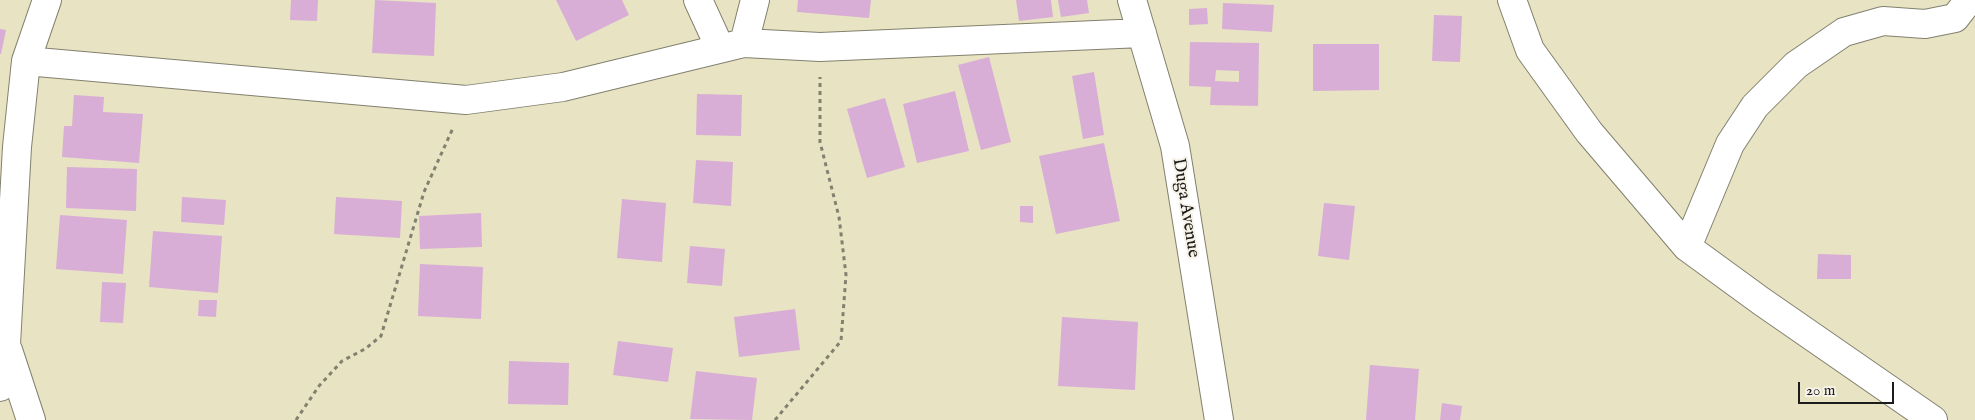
<!DOCTYPE html>
<html>
<head>
<meta charset="utf-8">
<style>
  body { margin:0 }
  #map { position:relative; width:1975px; height:420px; overflow:hidden; background:#e8e3c2; font-family:"IM FELL English",serif }
  canvas { display:block }
  .scale { position:absolute; left:1798px; top:382px; width:96px; height:22px; box-sizing:border-box; border:2px solid #1c1c1c; border-top:0; padding-left:6px; font-size:15px; line-height:18px; white-space:nowrap; color:#1c1c1c; -webkit-text-stroke:4px #f7f3e8; paint-order:stroke }
</style>
</head>
<body>
<div id="map">
<canvas width="1975" height="420"></canvas>
<div class="scale">20 m</div>
</div>
<script>
const ctx = document.querySelector('canvas').getContext('2d');
ctx.lineJoin = 'round';
function fillPath(path, color) {
  ctx.fillStyle = color;
  ctx.fill(path, 'evenodd');
}
function stroke(path, color, width, dash) {
  ctx.strokeStyle = color;
  ctx.lineWidth = width;
  ctx.lineCap = dash ? 'butt' : 'round';
  ctx.setLineDash(dash || []);
  ctx.stroke(path);
}
function label(font, color, halo, rows, align = 'center') {
  ctx.font = font + ' "IM FELL English",serif';
  ctx.lineWidth = 4;
  ctx.setLineDash([]);
  ctx.textBaseline = 'middle';
  ctx.strokeStyle = halo;
  ctx.fillStyle = color;
  for (const [text, x, y, turn = 0] of rows) {
    ctx.save();
    ctx.translate(x, y);
    ctx.rotate((+turn || 0) * Math.PI / 180);
    ctx.textAlign = isNaN(turn) ? turn : align;
    if (halo) ctx.strokeText(text, 0, 0);
    ctx.fillText(text, 0, 0);
    ctx.restore();
  }
}
const building = new Path2D(`
  M291,0H318L317,21L290,20Z
  M375,0L436,3L434,56L372,53Z
  M556,0H622L629,15L576,41Z
  M798,0H871L869,18L797,12Z
  M1016,0H1051L1053,17L1019,21Z
  M1058,0H1087L1089,13L1061,17Z
  M1223,3L1274,5L1272,32L1222,29Z
  M1207,8L1208,24L1189,25V9Z
  M1434,15L1462,16L1460,62L1432,61Z
  M0,29L6,30L1,54H0Z
  M1190,42L1259,43L1258,106L1210,105L1211,87L1189,86ZM1216,70L1239,71V82L1215,81Z
  M1313,44H1379V90L1313,91Z
  M989,57L1011,142L981,150L958,65Z
  M1094,72L1104,135L1083,139L1072,76Z
  M955,91L969,151L917,163L903,104Z
  M697,94L742,95L741,136L696,135Z
  M74,95L104,97L103,112L143,114L139,163L62,157L64,126H72Z
  M885,98L905,167L867,178L847,109Z
  M1104,143L1120,221L1056,234L1039,156Z
  M696,160L733,162L731,206L693,203Z
  M67,167L137,169L136,211L66,208Z
  M182,197L226,200L224,225L181,222Z
  M336,197L402,201L400,238L334,234Z
  M622,199L666,203L662,262L617,258Z
  M1324,203L1355,206L1349,260L1318,256Z
  M1020,206H1033V223L1020,222Z
  M481,213L482,247L420,249L419,216Z
  M60,215L127,220L123,274L56,269Z
  M153,231L222,236L218,293L149,287Z
  M690,246L725,249L722,286L687,283Z
  M1818,254L1851,255V279H1817Z
  M420,264L483,267L481,319L418,316Z
  M102,282L126,283L123,323L100,322Z
  M199,300H217L216,317L198,316Z
  M795,309L800,350L739,357L734,317Z
  M1062,317L1138,322L1135,390L1058,386Z
  M618,341L673,348L668,382L613,375Z
  M509,361L569,363L568,405L508,404Z
  M1370,365L1419,369L1415,420H1366Z
  M696,371L757,378L752,420L690,419Z
  M1442,403L1462,406L1460,420H1440Z`);
const path = new Path2D(`
  M296,420L319,386L342,361L365,349L381,336L424,192L453,128
  M775,420L841,341L846,275L839,217L820,142V77`);
const minor = new Path2D(`
  M698,0L720,48
  M1132,0L1175,146L1219,420
  M1512,0L1530,50L1589,132L1687,247L1761,301L1933,420
  M744,43L755,0
  M26,61L466,100L563,87L744,43L820,47L1142,33
  M1687,247L1730,144L1755,106L1796,65L1844,32L1883,21L1925,24L1955,18L1969,0
  M8,350L31,420
  M0,387L6,344L17,147L26,61L47,0`);
const streetNames = [
  ["Duga Avenue",1185,208,81]
];
fillPath(building, '#d8aed7');
stroke(minor, '#82806f', 30);
stroke(path, '#82806f', 3, [4, 4]);
stroke(minor, '#fff', 28);
label('18px', '#1c1c1c', '#f7f3e8', streetNames);
</script>
</body>
</html>
